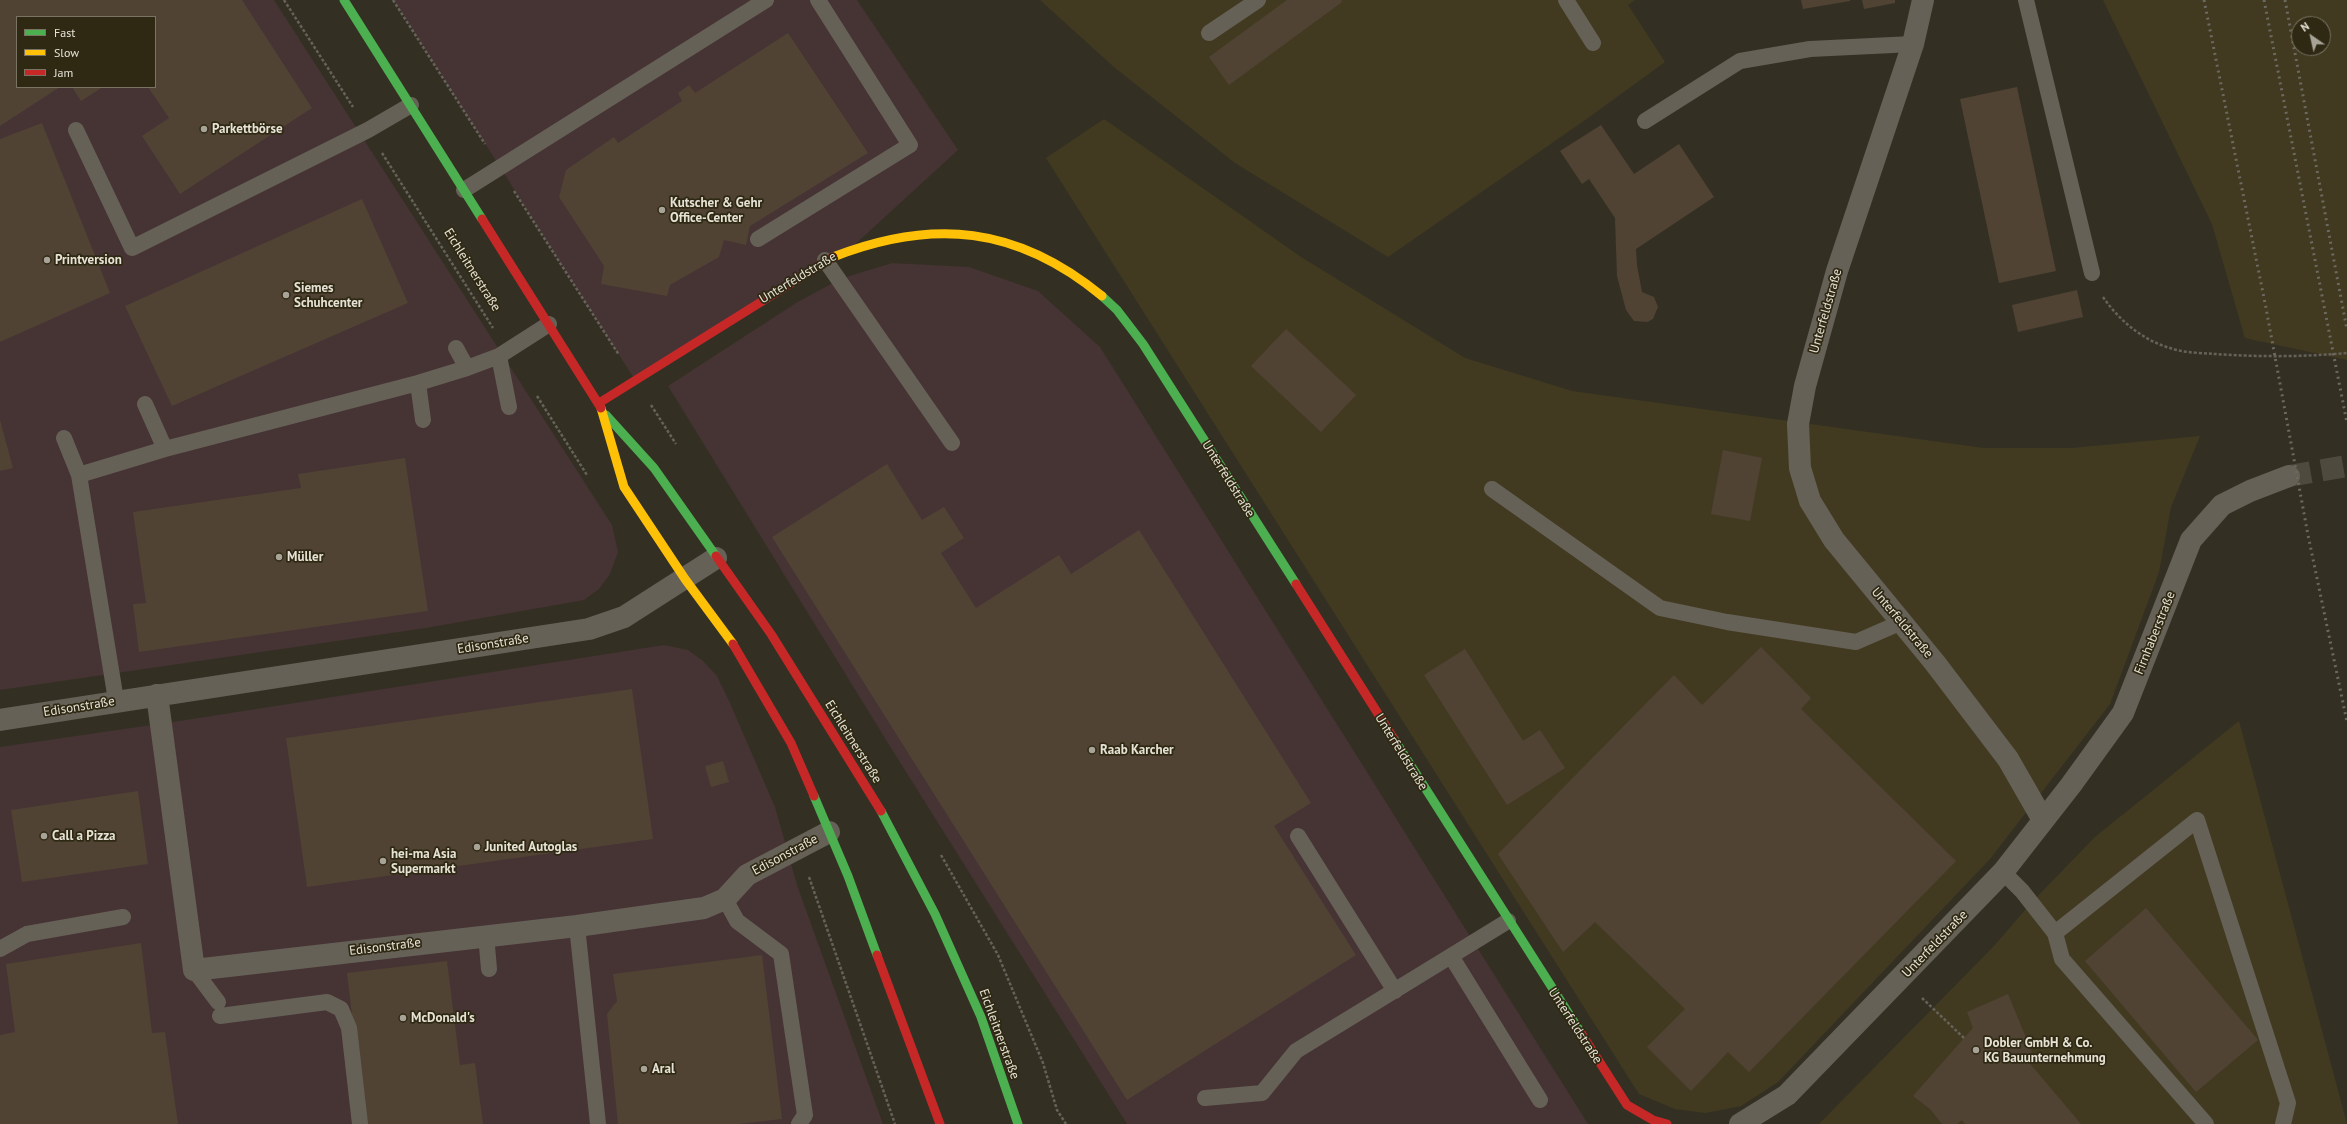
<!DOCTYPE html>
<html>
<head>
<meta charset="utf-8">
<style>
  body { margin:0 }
  #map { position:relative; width:2347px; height:1124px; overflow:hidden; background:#333023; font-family:"PT Sans",sans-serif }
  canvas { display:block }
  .legend { position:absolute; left:16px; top:16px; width:140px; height:72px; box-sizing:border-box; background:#2f2914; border:1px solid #787362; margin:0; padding:5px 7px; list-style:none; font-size:12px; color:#e6e3d6 }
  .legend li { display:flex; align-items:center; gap:8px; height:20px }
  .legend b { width:20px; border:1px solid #787362 }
  .north { position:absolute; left:2291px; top:16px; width:40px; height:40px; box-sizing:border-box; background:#2f2914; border:1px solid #787362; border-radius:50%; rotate:326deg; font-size:11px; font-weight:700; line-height:16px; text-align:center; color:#e6e3d6 }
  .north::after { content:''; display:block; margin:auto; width:14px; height:18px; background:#a7a497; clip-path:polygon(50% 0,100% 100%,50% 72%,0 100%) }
</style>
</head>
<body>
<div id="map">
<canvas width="2347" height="1124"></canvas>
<ul class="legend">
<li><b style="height:5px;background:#4caf50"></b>Fast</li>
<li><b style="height:5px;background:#ffc107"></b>Slow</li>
<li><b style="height:5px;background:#c62828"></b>Jam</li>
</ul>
<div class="north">N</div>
</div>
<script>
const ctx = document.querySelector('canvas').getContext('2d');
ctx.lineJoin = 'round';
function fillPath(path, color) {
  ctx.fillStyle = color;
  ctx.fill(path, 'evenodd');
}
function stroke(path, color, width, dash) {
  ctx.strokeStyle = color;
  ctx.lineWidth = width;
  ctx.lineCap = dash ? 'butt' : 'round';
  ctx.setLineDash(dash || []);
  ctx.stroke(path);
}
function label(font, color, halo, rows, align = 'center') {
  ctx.font = font + ' "PT Sans",sans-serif';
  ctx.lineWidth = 3.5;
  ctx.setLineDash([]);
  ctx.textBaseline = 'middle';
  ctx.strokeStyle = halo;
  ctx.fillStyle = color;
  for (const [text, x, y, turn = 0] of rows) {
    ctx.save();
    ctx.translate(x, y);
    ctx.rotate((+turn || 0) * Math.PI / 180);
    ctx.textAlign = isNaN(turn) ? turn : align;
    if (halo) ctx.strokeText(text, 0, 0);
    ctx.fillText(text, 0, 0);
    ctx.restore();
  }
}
const commercial = new Path2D(`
  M0,0H274L612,525L618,552L610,574L599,589L584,600L426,628L0,690ZM17,17H155V87H17Z
  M394,0H857L958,150L850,249L635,380Z
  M892,263L969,267L1038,291L1100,347L1588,1124H1127L891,748L668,386L796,303L840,279Z
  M664,645L688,650L703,661L717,676L730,703L775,807L797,885L883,1124H0V747L186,720Z`);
const built = new Path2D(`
  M1040,0H1635L1628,5L1665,62L1588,118L1388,257L1235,163L1114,67Z
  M2103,0H2347V360L2245,338L2212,224ZM2299,24H2323V48H2299Z
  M1104,119L1301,257L1465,358L1572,391L1983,448H2072L2200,436L2171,507L2159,572L2110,704L1990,859L1778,1082L1741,1106L1705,1113L1675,1109L1639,1094L1046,158Z
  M2239,721L2347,1124H1819L1994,946L2032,902L2095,837Z`);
const building = new Path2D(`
  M0,0H242L312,108L180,194L142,136L169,118L148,87H155V17H17V87H60L0,126Z
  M1287,0H1341L1342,2L1229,85L1209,57Z
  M1801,0H1850V1L1803,9Z
  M1862,0H1895V3L1864,9Z
  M788,33L868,153L750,226L746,245L724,240L719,257L670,285L667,296L601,284L604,266L559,197L566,170L614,137L618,143L682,101L678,93L689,85L695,93Z
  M72,87H103L81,101Z
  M2017,87L2056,271L1999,283L1960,99Z
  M42,123L110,293L0,342V139Z
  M1601,125L1634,174L1679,144L1714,197L1636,249L1637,265L1642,292L1654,297L1658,307L1653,319L1647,322L1634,321L1626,310L1617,276L1615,218L1589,179L1582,184L1560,151Z
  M362,199L408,303L172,406L125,306Z
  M2077,290L2083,317L2018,332L2012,305Z
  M1286,329L1356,395L1321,432L1251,366Z
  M0,420L13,468L0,471Z
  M1723,450L1762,458L1750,521L1711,514Z
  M405,458L428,611L139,652L133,604L146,603L133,512L301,488L298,474Z
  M887,464L922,520L944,507L964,538L941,553L976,608L1059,555L1071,574L1139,530L1311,803L1274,826L1356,955L1127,1100L772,537Z
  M1761,647L1811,698L1801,709L1956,861L1749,1072L1728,1052L1691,1091L1647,1047L1685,1009L1595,922L1563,952L1498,854L1674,675L1702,705Z
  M1465,649L1523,741L1540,730L1565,768L1507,805L1424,675Z
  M632,689L653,839L307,887L286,738Z
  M723,761L729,782L711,787L705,766Z
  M138,791L148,864L22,882L11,810Z
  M2146,908L2258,1040L2196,1092L2085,961Z
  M141,943L152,1033L165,1032L178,1124H0V1035L15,1032L6,964Z
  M762,955L782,1119L739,1124H618L607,1014L617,1001L613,974Z
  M447,961L460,1065L475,1063L483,1124H365L347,973Z
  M2008,994L2032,1052L2026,1059L2081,1124H1965L1962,1120L1957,1124H1942L1930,1109L1913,1096L1973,1028L1967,1012Z`);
const streetTunnel = new Path2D(`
  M2289,476L2347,466`);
const path = new Path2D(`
  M284,0L353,107
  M393,0L485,144
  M382,153L493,328
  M514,191L619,355
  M2103,297C2119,320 2142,340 2170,348C2184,353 2201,353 2215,354C2259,357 2303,357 2347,353
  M537,396L587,475
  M651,405L676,444
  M941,855L998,955L1043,1063L1057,1110L1066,1124
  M809,877L895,1124
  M1922,998L1964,1038`);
const lane = new Path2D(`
  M1566,0L1593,43
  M2026,0L2092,273
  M1209,33L1258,0
  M1645,121L1740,61L1810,49L1913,44
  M76,130L132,248L368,130L411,105
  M464,190L766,0
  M758,239L910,145L818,0
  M825,260L952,443
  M456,348L467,368
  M499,356L509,407
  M418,383L423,420
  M145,404L165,449
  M64,438L79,475
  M1492,489L1660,608L1727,622L1856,642L1902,622
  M116,700L79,475L165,449L418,383L467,368L499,356L549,324
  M1298,836L1395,991
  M2003,872L2022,891L2055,933L2062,959L2206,1124
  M725,899L737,921L781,954L805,1115L799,1124
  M577,926L598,1124
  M2055,933L2197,820L2288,1103L2283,1124
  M486,935L489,969
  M0,949L27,934L123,917
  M1451,956L1540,1100
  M194,970L218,1002
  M220,1016L327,1002L341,1009L349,1028L360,1124
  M1205,1098L1262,1093L1296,1051L1508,921`);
const street = new Path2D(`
  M1923,0L1913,44L1837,271L1805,386L1798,424L1800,468L1810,501L1834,540L1935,663L2008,759L2043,820
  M157,695L194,970L577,926L704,908L725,899L747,875L829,832
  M0,720L589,629L624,617L716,558
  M1740,1124L1787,1095L2003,872L2071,785L2123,713L2191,540L2222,505L2250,491L2289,476`);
const fast = new Path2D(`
  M344,0L482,219
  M1102,296L1117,310L1143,344L1296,584
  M606,415L654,468L716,556
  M1394,739L1581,1033
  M814,796L848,876L877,955
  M881,811L935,914L981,1017L1018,1124`);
const slow = new Path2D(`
  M833,257C933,218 1017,226 1102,296
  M601,408L624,487L685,579L733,644`);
const jam = new Path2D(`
  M482,219L601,408
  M599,403L833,257
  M716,556L771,634L881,811
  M1296,584L1394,739
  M733,644L791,743L814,796
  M877,955L940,1124
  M1581,1033L1627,1105L1653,1120L1667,1124`);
const rail = new Path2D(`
  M2204,0L2266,308L2308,535L2347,722
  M2264,0L2347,423
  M2285,0L2347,330`);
const markers = [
  [204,129,4,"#a7a497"],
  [662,210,4,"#a7a497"],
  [47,260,4,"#a7a497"],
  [286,295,4,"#a7a497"],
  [279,557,4,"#a7a497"],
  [1092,750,4,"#a7a497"],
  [44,836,4,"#a7a497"],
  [477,847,4,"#a7a497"],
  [383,861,4,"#a7a497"],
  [403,1018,4,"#a7a497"],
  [1976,1050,4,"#a7a497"],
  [644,1069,4,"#a7a497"]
];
const poiNames = [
  ["Parkettbörse",212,129],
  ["Kutscher & Gehr",670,203],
  ["Office-Center",670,218],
  ["Printversion",55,260],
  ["Siemes",294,288],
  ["Schuhcenter",294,303],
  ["Müller",287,557],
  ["Raab Karcher",1100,750],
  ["Call a Pizza",52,836],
  ["Junited Autoglas",485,847],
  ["hei-ma Asia",391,854],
  ["Supermarkt",391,869],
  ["McDonald's",411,1018],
  ["Dobler GmbH & Co.",1984,1043],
  ["KG Bauunternehmung",1984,1058],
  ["Aral",652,1069]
];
const streetNames = [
  ["Eichleitnerstraße",472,270,58],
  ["Unterfeldstraße",798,278,-31],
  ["Unterfeldstraße",1826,311,-74],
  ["Unterfeldstraße",1228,479,58],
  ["Unterfeldstraße",1902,623,50],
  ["Firnhaberstraße",2155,633,-68],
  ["Edisonstraße",493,644,-9],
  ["Edisonstraße",79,707,-9],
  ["Eichleitnerstraße",853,742,58],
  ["Unterfeldstraße",1401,752,58],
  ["Edisonstraße",785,855,-28],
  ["Unterfeldstraße",1935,944,-46],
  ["Edisonstraße",385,947,-7],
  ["Unterfeldstraße",1575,1026,57],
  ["Eichleitnerstraße",999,1034,70]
];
fillPath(commercial, '#463334');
fillPath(built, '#423a20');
fillPath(building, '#504334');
stroke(streetTunnel, '#4e4b3e', 22, [22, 11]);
stroke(path, '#66625a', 2.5, [3, 2]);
stroke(lane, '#666157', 16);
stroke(street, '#666157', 22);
stroke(fast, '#4caf50', 9);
stroke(slow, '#ffc107', 9);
stroke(jam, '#c62828', 9);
stroke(rail, '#6c6960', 3, [2, 4]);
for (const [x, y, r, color] of markers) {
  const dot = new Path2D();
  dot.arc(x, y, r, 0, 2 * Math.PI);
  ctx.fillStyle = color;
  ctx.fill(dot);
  stroke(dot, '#2f2914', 1.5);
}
label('bold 13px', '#e6e3d6', '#2f2914', poiNames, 'left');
label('13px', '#e6e3d6', '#2f2914', streetNames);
</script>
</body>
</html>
